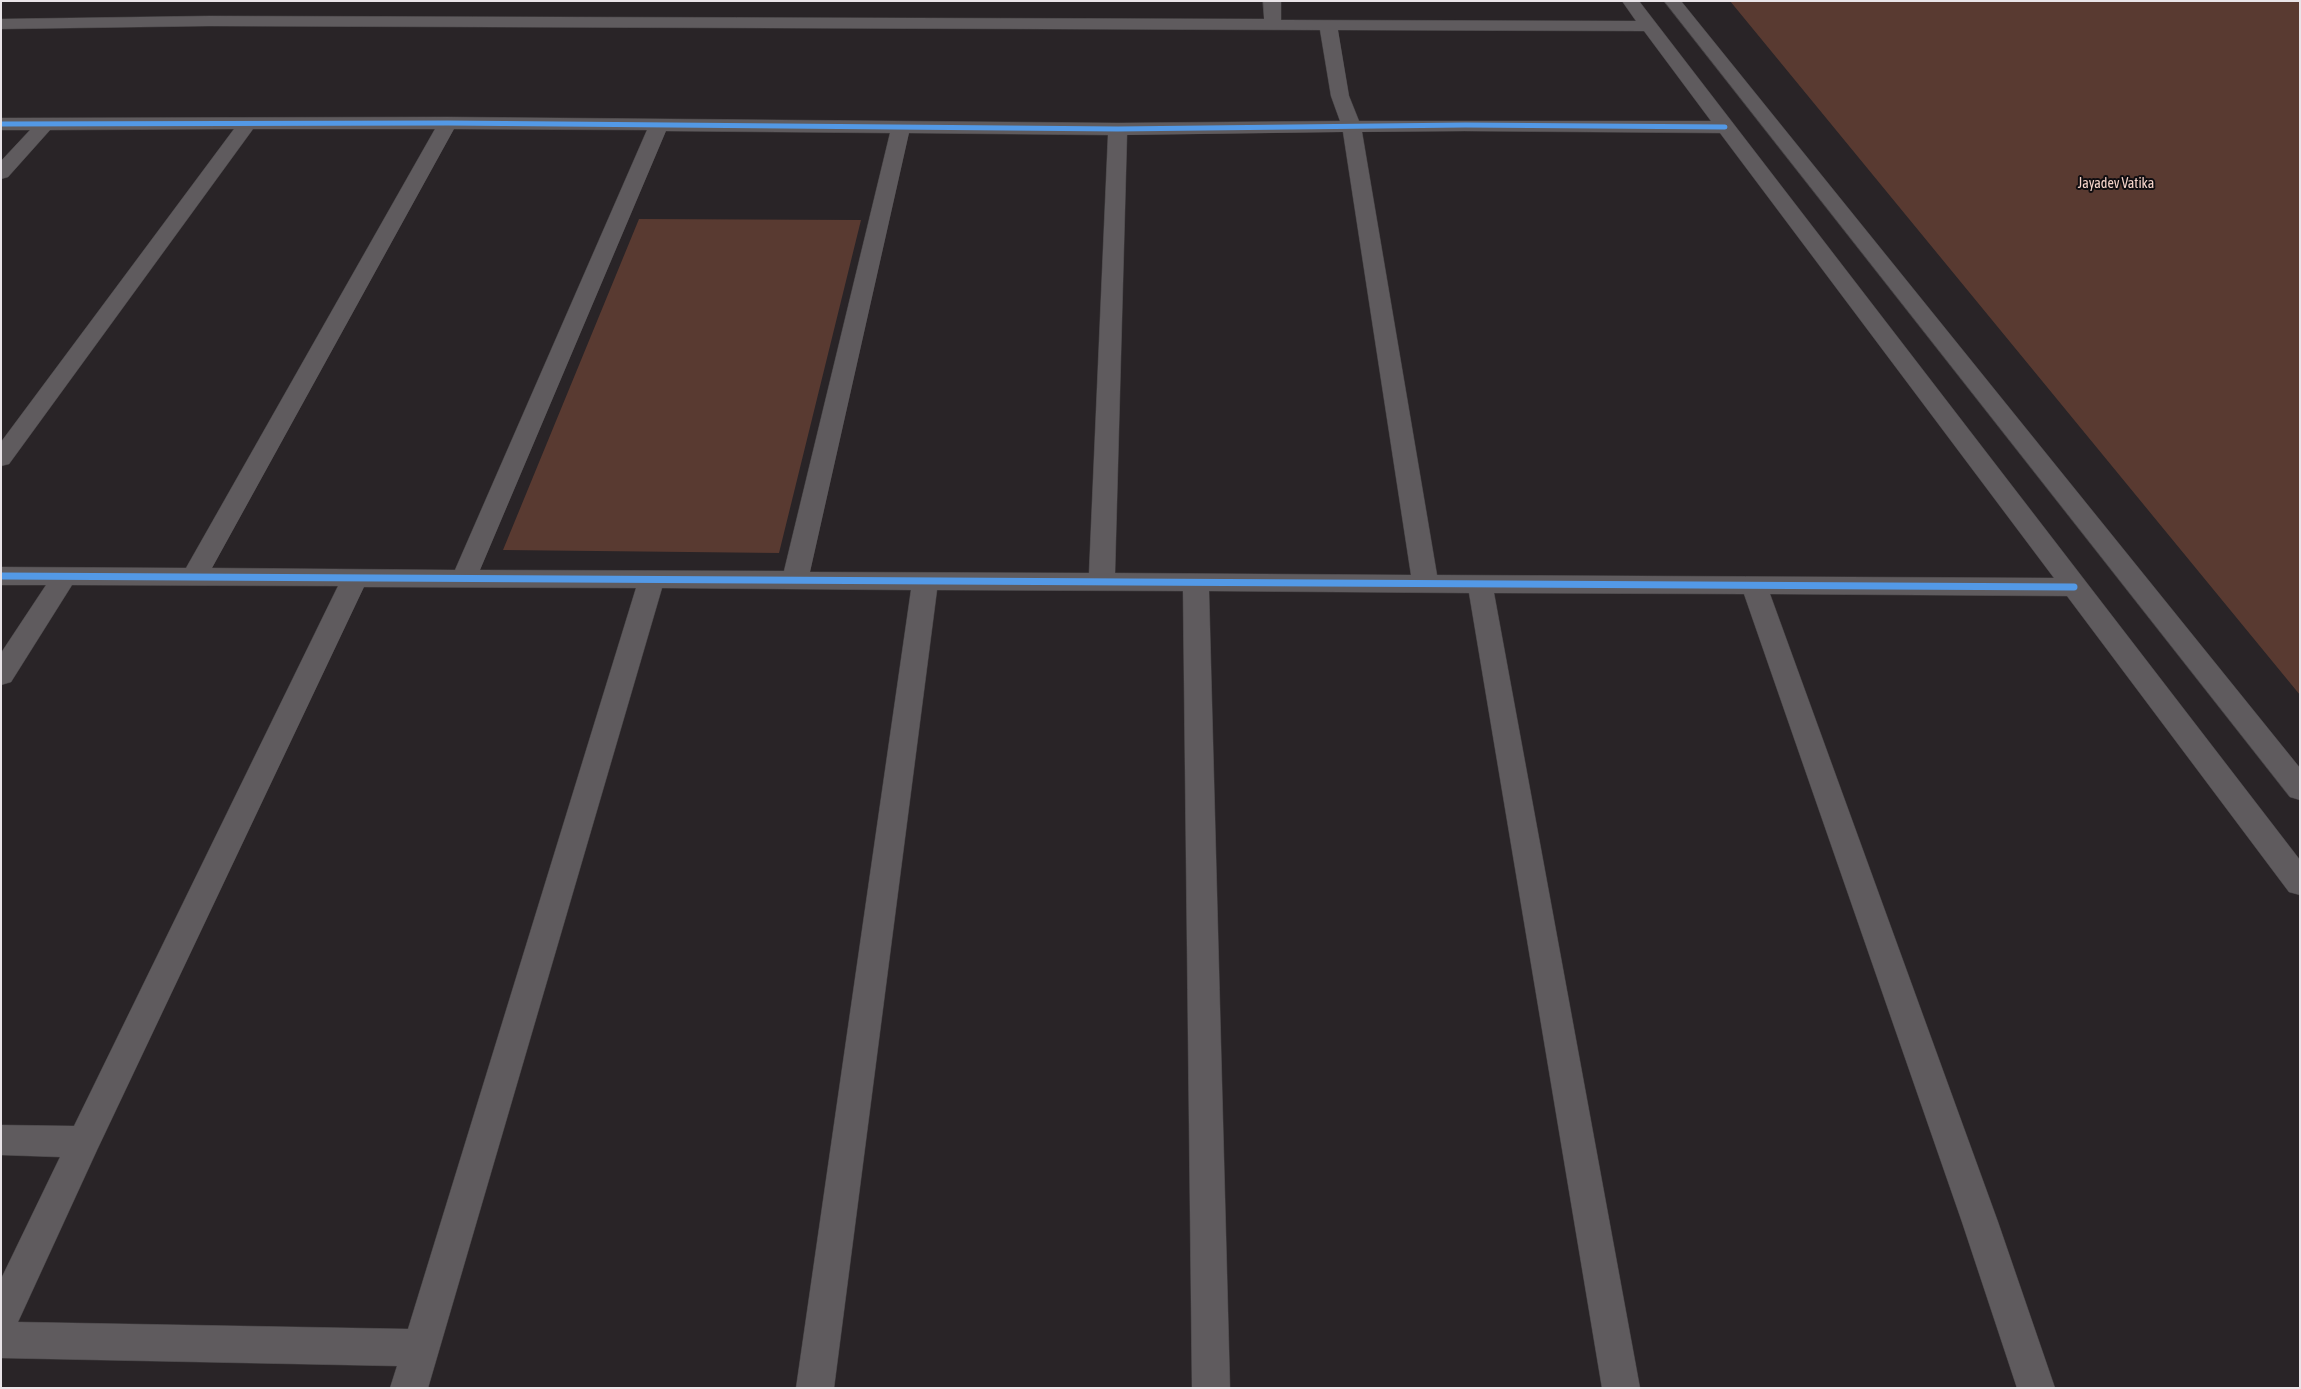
<!DOCTYPE html>
<html>
<head>
<meta charset="utf-8">
<style>
  body { margin:0 }
  #map { position:relative; width:2301px; height:1389px; overflow:hidden; background:#292427; font-family:"Asap Condensed",sans-serif }
  canvas { display:block }
  .frame { position:absolute; inset:0; border:2px solid #e9e4e8; pointer-events:none }
</style>
</head>
<body>
<div id="map">
<canvas width="2301" height="1389"></canvas>
<div class="frame"></div>
</div>
<script>
const ctx = document.querySelector('canvas').getContext('2d');
ctx.lineJoin = 'round';
function fillPath(path, color) {
  ctx.fillStyle = color;
  ctx.fill(path, 'evenodd');
}
function stroke(path, color, width, dash) {
  ctx.strokeStyle = color;
  ctx.lineWidth = width;
  ctx.lineCap = dash ? 'butt' : 'round';
  ctx.setLineDash(dash || []);
  ctx.stroke(path);
}
function label(font, color, halo, rows, align = 'center') {
  ctx.font = font + ' "Asap Condensed",sans-serif';
  ctx.lineWidth = 4;
  ctx.setLineDash([]);
  ctx.textBaseline = 'middle';
  ctx.strokeStyle = halo;
  ctx.fillStyle = color;
  for (const [text, x, y, turn = 0] of rows) {
    ctx.save();
    ctx.translate(x, y);
    ctx.rotate((+turn || 0) * Math.PI / 180);
    ctx.textAlign = isNaN(turn) ? turn : align;
    if (halo) ctx.strokeText(text, 0, 0);
    ctx.fillText(text, 0, 0);
    ctx.restore();
  }
}
const green = new Path2D(`
  M1730,1H2300V695Z
  M639,219L861,220L779,553L503,550Z`);
const minor = new Path2D(`
  M1263,1H1281V20L1636,21L1622,1H1639L2300,860V895L2289,892L2067,596L1770,594L1998,1222L2055,1388H2017L1962,1222L1744,594L1494,593L1640,1388H1602L1469,593L1209,591L1230,1388H1192L1183,591L937,590L834,1388H796L911,590L662,588L428,1388H390L397,1366L1,1358V1279L60,1157L1,1155V1125L74,1126L338,586L72,585L11,682L1,685V653L46,585H1V567L186,568L435,129H253L9,464L1,466V442L234,129L50,130L8,177L1,179V161L30,130H1V118L448,117L1118,123L1340,121L1331,96L1320,30L209,26L1,29V19L209,16L1264,19ZM1338,30L1644,31L1711,121H1359L1349,96ZM454,129L647,130L455,570L212,568ZM666,131L890,133L784,571L480,570ZM1465,131L1720,133L2054,578L1437,575L1362,132ZM1343,132L1411,575L1115,573L1127,135ZM909,133L1108,135L1089,573L810,572ZM364,587L636,588L408,1329L18,1322L97,1150Z
  M1664,1H1681L2300,768V800L2290,797Z`);
const cyclewayFar1 = new Path2D(`
  M1,124L448,123L1118,129L1465,125L1725,127`);
const cycleway = new Path2D(`
  M1,576L2074,587`);
const farParknames = [
  ["Jayadev Vatika",2116,184]
];
fillPath(green, '#593a31');
stroke(minor, '#444143', 1);
fillPath(minor, '#5f5b5e');
stroke(cyclewayFar1, '#5399e6', 5);
stroke(cycleway, '#5399e6', 7);
label('14px', '#f6d4ca', '#100d10', farParknames);
</script>
</body>
</html>
